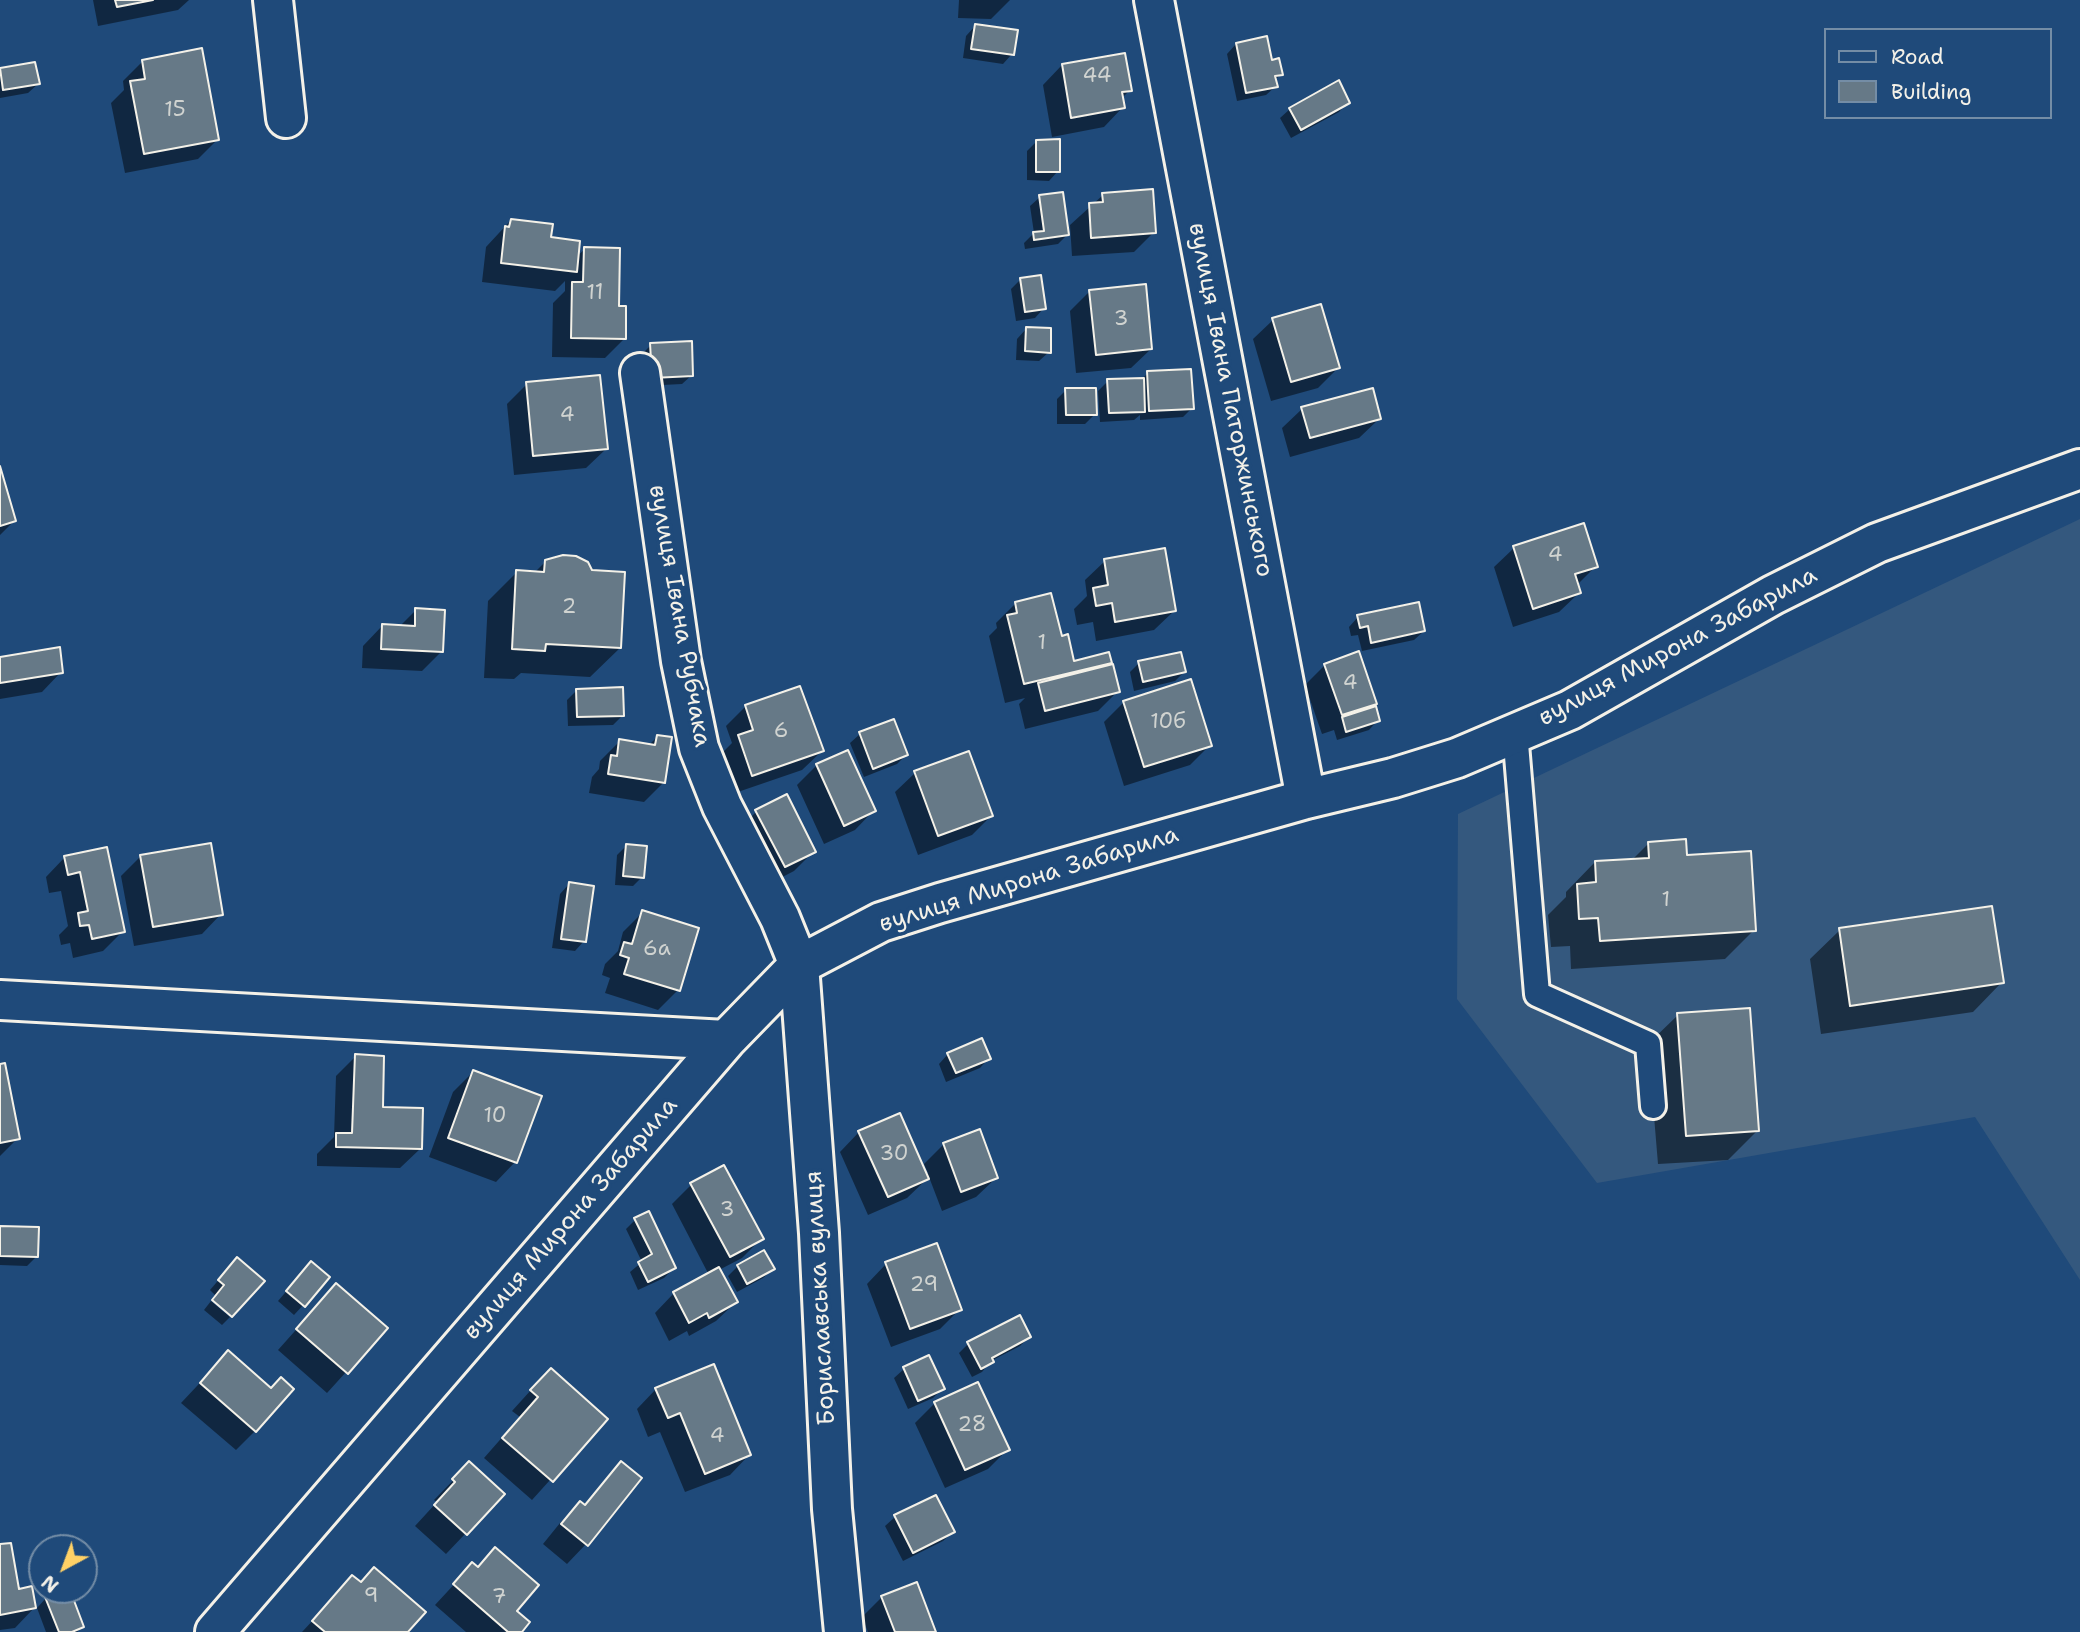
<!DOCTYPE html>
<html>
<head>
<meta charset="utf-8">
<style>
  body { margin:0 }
  #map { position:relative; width:2080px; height:1632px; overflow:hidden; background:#1f4a7a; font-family:"Shantell Sans",sans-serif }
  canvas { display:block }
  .legend { position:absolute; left:1824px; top:28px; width:228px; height:91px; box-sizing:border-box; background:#1f4a7a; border:2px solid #748da6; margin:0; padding:9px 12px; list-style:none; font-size:21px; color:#f4f1e8 }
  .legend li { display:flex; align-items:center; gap:14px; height:35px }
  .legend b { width:35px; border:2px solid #748da6 }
  .north { position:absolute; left:28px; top:1534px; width:70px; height:70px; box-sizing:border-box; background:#1f4a7a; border:2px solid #748da6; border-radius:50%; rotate:221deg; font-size:19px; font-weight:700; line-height:28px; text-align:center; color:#f4f1e8 }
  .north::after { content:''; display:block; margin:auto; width:24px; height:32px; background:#ffd166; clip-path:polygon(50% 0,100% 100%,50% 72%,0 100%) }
</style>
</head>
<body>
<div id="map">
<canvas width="2080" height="1632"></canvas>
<ul class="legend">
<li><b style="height:9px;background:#1f4a7a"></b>Road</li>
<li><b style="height:19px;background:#667987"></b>Building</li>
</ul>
<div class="north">N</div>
</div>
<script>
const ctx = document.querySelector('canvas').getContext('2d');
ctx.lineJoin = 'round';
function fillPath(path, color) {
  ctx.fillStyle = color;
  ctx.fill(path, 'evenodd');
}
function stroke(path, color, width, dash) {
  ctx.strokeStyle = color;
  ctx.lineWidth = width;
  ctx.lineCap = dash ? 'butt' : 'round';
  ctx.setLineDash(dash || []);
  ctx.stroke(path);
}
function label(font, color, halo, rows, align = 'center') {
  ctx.font = font + ' "Shantell Sans",sans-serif';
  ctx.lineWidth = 7;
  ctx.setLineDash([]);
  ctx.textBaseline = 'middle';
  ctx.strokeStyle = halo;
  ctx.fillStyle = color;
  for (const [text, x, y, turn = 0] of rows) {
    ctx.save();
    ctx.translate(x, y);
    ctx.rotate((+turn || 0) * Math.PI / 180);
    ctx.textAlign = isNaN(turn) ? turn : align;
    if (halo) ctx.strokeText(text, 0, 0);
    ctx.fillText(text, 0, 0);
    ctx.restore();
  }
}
const built = new Path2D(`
  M2080,519V1280L1975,1117L1597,1183L1457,999L1458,814Z`);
const shadow = new Path2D(`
  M93,0H189L178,10L98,26Z
  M959,0H1010L991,19L958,18Z
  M975,26L1012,54L1003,64L963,58L966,36Z
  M1236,44L1271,62L1281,74L1274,81L1276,86L1266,95L1237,101L1227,54Z
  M142,62L217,140L198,159L125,173L111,103L124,90L123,81Z
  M1062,65L1130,90L1122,98L1123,107L1104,127L1052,137L1043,85Z
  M0,70L38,84L28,93L0,98Z
  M1348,102L1339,112L1291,138L1280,118L1290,109Z
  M1037,141L1058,171L1049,181L1027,180V151Z
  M1103,195L1154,232L1134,252L1072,256L1070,225Z
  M1040,197L1067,235L1058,244L1025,249L1024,243L1034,233L1030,206Z
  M511,220L549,239L576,257L585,249L617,308L624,339L605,358L552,357L553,303L565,291V281L555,291L482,282L486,247Z
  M1021,279L1044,308L1035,318L1016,321L1011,289Z
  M1090,291L1151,349L1131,368L1076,373L1070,311Z
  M1273,320L1338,368L1318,388L1271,401L1253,339Z
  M1026,329L1049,352L1039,361L1016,360L1017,339Z
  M651,345L692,375L682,384L643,386L642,354Z
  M1148,373L1192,408L1183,417L1140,420V415L1134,420L1100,422L1098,391L1108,381L1141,380Z
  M527,384L606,449L586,468L514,475L507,404Z
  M1066,390L1095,414L1085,424H1057V399Z
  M1302,409L1379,419L1359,438L1290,457L1282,428Z
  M0,472L14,521L0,535Z
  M1514,548L1596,566L1577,585L1579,593L1559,612L1513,627L1494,567Z
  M1105,561L1174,611L1154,630L1096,641L1093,622L1077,625L1074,609L1087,596L1085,580Z
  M545,562L620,648L590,677L521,673L514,679L484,678L488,601L517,572L534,573Z
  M1015,604L1073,663L1110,662L1105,668L1118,691L1098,711L1025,729L1019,704L1025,698L1005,703L989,636L997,628L996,623Z
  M416,610L442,651L422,671L362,668L363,646L382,626L399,627Z
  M1358,617L1424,631L1414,640L1362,651L1358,635L1351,636L1349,627Z
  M0,658L61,672L42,692L0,699Z
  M1139,663L1184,672L1175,681L1134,691L1130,672Z
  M1325,665L1375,703L1367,711L1378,720L1369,730L1337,740L1334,730L1322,734L1305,685Z
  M577,690L623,715L613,725L568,726L567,700Z
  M1124,702L1210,745L1190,765L1124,786L1104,722Z
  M746,706L822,751L802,770L732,794L719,756L732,743L726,726Z
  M893,721L906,755L897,764L864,777L850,743L860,734Z
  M657,737L664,782L644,802L589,793L592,777L599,769L600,761L620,741L648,746Z
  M817,765L874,810L855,830L824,844L797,785Z
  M915,773L991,816L972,835L918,855L895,792Z
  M757,811L814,851L794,871L765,886L737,831Z
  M1648,844L1686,857L1754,930L1725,959L1571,969L1570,946L1551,947L1548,915L1566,897V892L1595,862L1632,860Z
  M627,845L642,877L633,886L615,885L617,855Z
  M106,849L123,931L103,951L73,958L70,943L61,945L59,935L68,926L61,891L49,893L46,877L65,857Z
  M141,856L221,914L202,934L134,946L121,876Z
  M569,884L584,941L575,951L552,948L560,894Z
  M643,912L678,990L658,1010L605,993L610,978L602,975L605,964L618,951L623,932Z
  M1840,930L2002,982L1973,1012L1821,1034L1810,959Z
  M1678,1015L1758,1130L1728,1160L1658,1164L1648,1044Z
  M948,1054L989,1058L980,1068L946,1082L939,1064Z
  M356,1056L381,1109L420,1149L400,1168L317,1166V1154L334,1137L336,1076Z
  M0,1065L18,1138L0,1156Z
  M473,1072L540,1097L515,1162L496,1182L429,1157L453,1092Z
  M859,1132L925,1174L928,1173L924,1164L944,1144L996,1178L976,1197L942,1211L929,1177L907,1198L868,1215L840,1152Z
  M691,1185L761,1239L742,1258L719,1270L736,1302L716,1321L689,1336L687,1331L669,1341L655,1313L674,1293L709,1275L672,1204Z
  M635,1220L674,1268L664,1278L638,1290L630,1272L642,1262L626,1229Z
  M0,1228L37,1256L27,1266L0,1265Z
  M886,1264L960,1309L940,1329L891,1347L867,1284Z
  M738,1266L773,1269L763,1278L737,1292L728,1276Z
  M228,1269L262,1281L216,1296L210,1290Z
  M302,1273L328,1278L294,1315L278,1301Z
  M336,1285L386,1328L327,1393L278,1350Z
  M211,1301L230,1317L222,1325L204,1310Z
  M1029,1337L1020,1346L991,1361L982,1372L972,1377L959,1353L968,1344Z
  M228,1353L255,1431L236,1450L181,1403Z
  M928,1357L942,1389L933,1398L908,1409L894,1378L904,1369Z
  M656,1389L749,1455L730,1475L685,1492L660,1432L648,1437L637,1409Z
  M531,1390L605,1419L532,1500L484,1458L520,1417L512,1411Z
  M935,1403L1007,1450L988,1469L945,1488L915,1423Z
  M470,1463L503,1494L446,1554L415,1526L437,1502L434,1500Z
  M621,1463L586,1544L567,1564L543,1544L560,1523L580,1503L583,1506Z
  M935,1497L953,1532L943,1541L903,1561L885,1526L895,1517Z
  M0,1546L18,1591L34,1608L15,1628L0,1630Z
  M495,1549L515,1611L519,1632H466L435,1605L472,1565L477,1568Z
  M353,1577L406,1632H302Z
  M882,1597L934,1632H868L862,1617Z
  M46,1598L82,1627L77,1632H46L37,1608Z`);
const building = new Path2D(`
  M115,0H153L117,7Z
  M975,24L1018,30L1014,55L971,49Z
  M1267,36L1272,60L1279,58L1283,75L1275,76L1278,87L1246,93L1236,43Z
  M202,48L219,140L144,154L130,81L145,79L142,60Z
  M1125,53L1132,91L1122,92L1125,108L1071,118L1062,64Z
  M35,62L40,84L3,90L0,68Z
  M1339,80L1350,103L1301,130L1289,108Z
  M1060,139V172H1036V140Z
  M1153,189L1156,233L1091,238L1089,203L1103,202L1102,193Z
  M1063,192L1069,235L1034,240L1033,232L1044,231L1039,195Z
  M511,219L553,224L551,237L580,241L577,272L501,263L505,226L509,227Z
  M584,247L620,248L619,306H626V339L571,338L572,282H583Z
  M1041,275L1046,309L1025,312L1020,278Z
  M1146,284L1152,349L1096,355L1089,290Z
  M1321,304L1340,368L1291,382L1272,318Z
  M1026,327L1051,328V353L1025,351Z
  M692,341L693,376L652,378L650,343Z
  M1191,369L1194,409L1149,411L1147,371Z
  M600,375L608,449L533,456L526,382Z
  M1144,378L1145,412L1109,413L1107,379Z
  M1065,388H1096L1097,415H1066Z
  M1373,388L1381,419L1310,438L1301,407Z
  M0,466L16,521L0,526Z
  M1584,523L1598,567L1575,574L1581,593L1533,609L1513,546Z
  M1165,548L1176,611L1115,622L1112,603L1096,606L1093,588L1108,585L1104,559Z
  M563,555L576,556L588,562L592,570L625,572L621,648L546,644L545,651L512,649L516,570L544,572L545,560Z
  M1051,593L1062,636L1068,634L1074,661L1109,652L1112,663L1024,684L1007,615L1017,613L1015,602Z
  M1419,602L1425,631L1371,643L1368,626L1360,628L1357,615Z
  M415,608L445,610L443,652L381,649L382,624L415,626Z
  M60,647L63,673L0,683V657Z
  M1359,651L1377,704L1342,715L1324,664Z
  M1181,652L1186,672L1143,682L1138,661Z
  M1113,664L1120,692L1045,711L1038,683Z
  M1191,679L1212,746L1144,767L1123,701Z
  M800,686L824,751L752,776L738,735L753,730L745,705Z
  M623,687L624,716L577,717L576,689Z
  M1376,706L1380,721L1346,732L1342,717Z
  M894,719L908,755L873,769L859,732Z
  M657,735L672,737L665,783L608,774L611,755L617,756L619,739L655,745Z
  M848,750L876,811L844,826L816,764Z
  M969,751L993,816L938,836L914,771Z
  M787,794L816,852L785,867L755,810Z
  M1686,839L1687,855L1751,851L1756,931L1600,941L1598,918L1579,919L1577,884L1596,882L1595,861L1649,858L1648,842Z
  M211,843L223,915L153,927L140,855Z
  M626,844L647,846L644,878L623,876Z
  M107,847L125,932L92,939L89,925L80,926L78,913L88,911L80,872L68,875L64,856Z
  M569,882L594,886L586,942L561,939Z
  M1992,906L2004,983L1850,1006L1839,928Z
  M642,910L699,928L680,991L624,974L629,958L620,955L624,942L632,944Z
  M1750,1008L1759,1131L1686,1136L1677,1013Z
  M982,1038L991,1059L956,1073L947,1053Z
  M355,1054L384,1056L383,1107L423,1108L422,1149L336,1147V1133H352Z
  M5,1063L20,1139L0,1143V1064Z
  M473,1070L542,1096L517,1163L448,1138Z
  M900,1113L929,1179L888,1197L858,1131Z
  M980,1129L998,1178L961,1192L943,1143Z
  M724,1165L764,1239L730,1257L690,1183Z
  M649,1211L676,1268L648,1282L638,1262L652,1254L634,1218Z
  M0,1226L39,1227L38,1257L0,1256Z
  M937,1243L962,1310L910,1329L885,1262Z
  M764,1250L775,1269L747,1284L737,1265Z
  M237,1257L265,1281L232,1317L212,1300L224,1285L218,1280Z
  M311,1261L330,1277L305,1307L286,1291Z
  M719,1267L738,1302L709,1318L707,1313L689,1323L673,1292Z
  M336,1283L388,1328L348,1374L296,1329Z
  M1020,1315L1031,1337L992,1358L994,1362L981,1369L967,1342Z
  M228,1350L271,1388L281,1377L294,1389L256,1432L200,1383Z
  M929,1355L945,1389L918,1401L903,1367Z
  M714,1364L751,1455L705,1474L680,1413L668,1418L655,1388Z
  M551,1368L608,1419L553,1482L502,1438L538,1397L530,1390Z
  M978,1382L1010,1450L965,1470L934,1402Z
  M469,1461L505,1494L467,1535L434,1505L455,1482L452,1479Z
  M621,1461L642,1478L588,1546L561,1524L580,1501L585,1505Z
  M936,1495L955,1532L913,1553L894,1515Z
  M11,1543L19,1589L32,1586L36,1608L0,1615V1544Z
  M495,1547L539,1585L517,1611L530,1622L522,1632H508L453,1584L472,1562L478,1567Z
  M374,1567L426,1612L408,1632H325L312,1621L352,1575L361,1582Z
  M917,1582L936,1632H895L881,1596Z
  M63,1590H70L84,1627L72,1632H59L45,1597Z`);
const lane = new Path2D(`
  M1515,732L1537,994L1648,1044L1653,1106`);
const street = new Path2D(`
  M273,0L286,118
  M1154,0L1306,799
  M640,373L681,661L699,748L722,806L780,918L799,965L819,1233L832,1509L844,1632
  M0,1000L726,1040
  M215,1632L726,1040L799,965L881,922L940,903L1306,799L1393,778L1457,758L1570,710L1773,595L1877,543L2080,469`);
const numberNames = [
  ["44",1097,77],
  ["15",175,111],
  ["11",595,294],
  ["3",1121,320],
  ["4",567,416],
  ["4",1555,556],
  ["2",569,608],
  ["1",1042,644],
  ["4",1350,684],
  ["10б",1168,723],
  ["6",781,732],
  ["1",1666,901],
  ["6а",657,950],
  ["10",495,1117],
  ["30",894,1155],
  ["3",727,1211],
  ["29",924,1286],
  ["28",972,1426],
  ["4",717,1437],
  ["9",371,1597],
  ["7",499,1598]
];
const streetNames = [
  ["вулиця Івана Паторжинського",1230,400,79],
  ["вулиця Івана Рубчака",679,616,80],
  ["вулиця Мирона Забарила",1678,647,-28],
  ["вулиця Мирона Забарила",1029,880,-17],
  ["вулиця Мирона Забарила",571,1219,-49],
  ["Бориславська вулиця",821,1298,-93]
];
fillPath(built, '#34587e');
fillPath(shadow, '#0007');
fillPath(building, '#667987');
stroke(building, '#f4f1e8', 2);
stroke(lane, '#f4f1e8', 30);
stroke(street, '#f4f1e8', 44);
stroke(lane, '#1f4a7a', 24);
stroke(street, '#1f4a7a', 38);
label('21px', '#d0d3d0', null, numberNames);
label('24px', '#f4f1e8', '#1f4a7a', streetNames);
</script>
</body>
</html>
